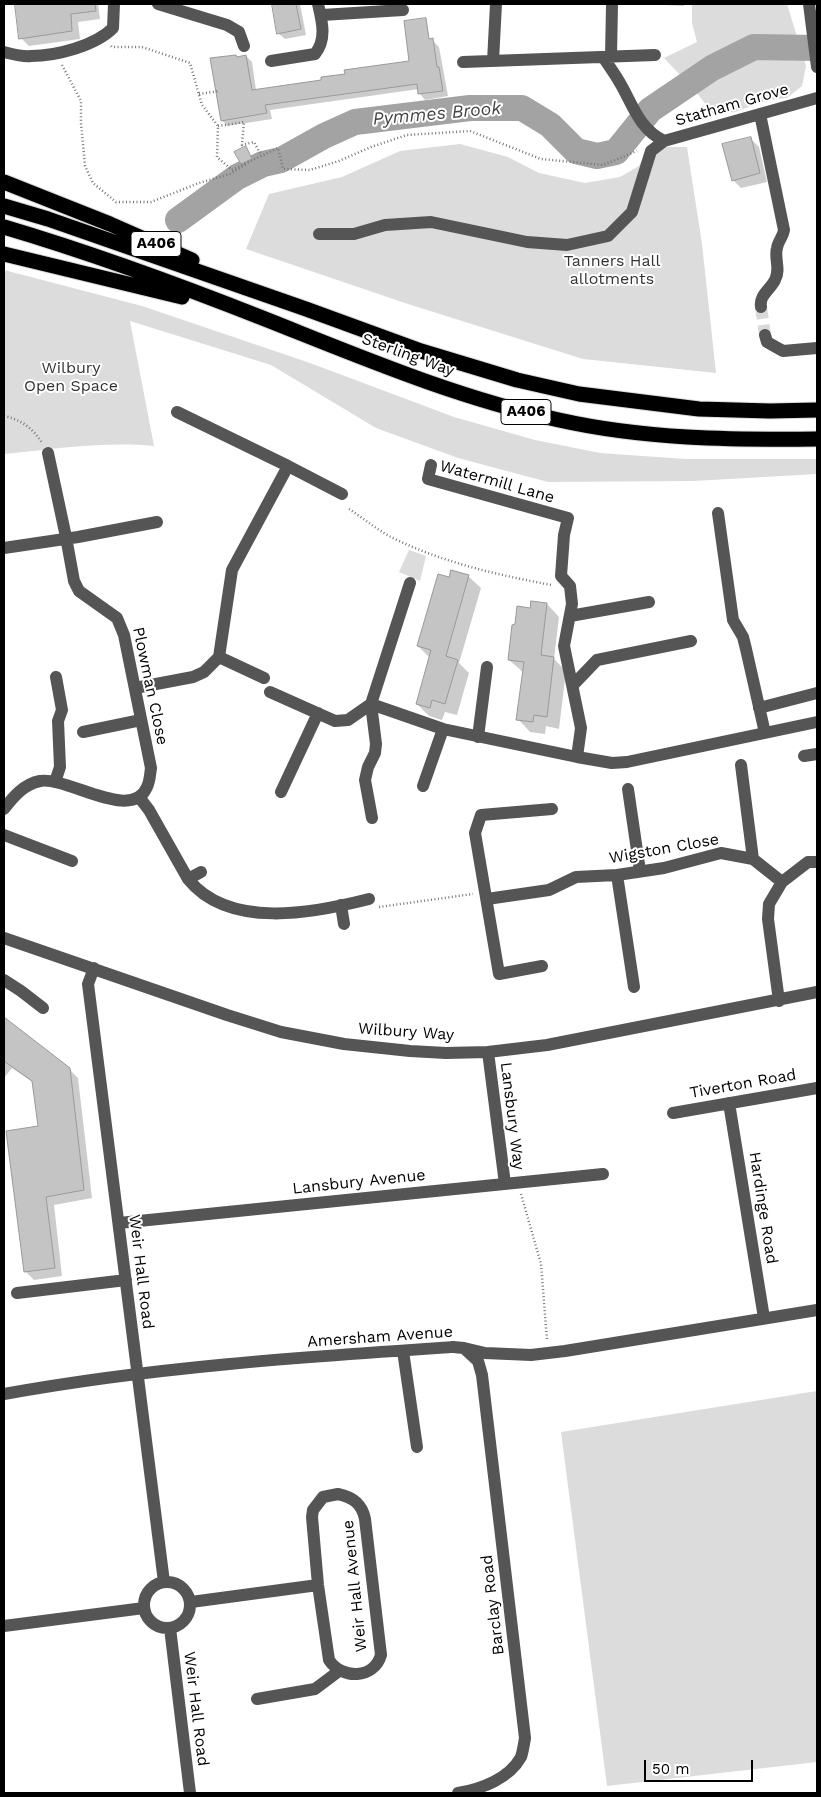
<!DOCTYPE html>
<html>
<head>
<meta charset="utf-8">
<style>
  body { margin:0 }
  #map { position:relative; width:821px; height:1797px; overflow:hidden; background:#fff; font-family:"Work Sans",sans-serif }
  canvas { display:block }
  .frame { position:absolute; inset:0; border:5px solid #000; pointer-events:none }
  .scale { position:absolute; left:644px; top:1760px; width:109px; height:22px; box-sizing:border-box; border:2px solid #000; border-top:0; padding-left:6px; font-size:15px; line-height:18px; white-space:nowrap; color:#000; -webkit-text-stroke:4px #fff; paint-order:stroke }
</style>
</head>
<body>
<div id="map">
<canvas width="821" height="1797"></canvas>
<div class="frame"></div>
<div class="scale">50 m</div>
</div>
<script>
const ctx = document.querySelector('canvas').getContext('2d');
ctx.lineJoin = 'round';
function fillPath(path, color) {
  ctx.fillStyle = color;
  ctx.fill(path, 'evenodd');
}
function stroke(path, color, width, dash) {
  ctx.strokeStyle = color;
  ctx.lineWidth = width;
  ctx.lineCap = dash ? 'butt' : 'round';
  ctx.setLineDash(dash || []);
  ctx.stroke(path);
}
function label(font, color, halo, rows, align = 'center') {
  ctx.font = font + ' "Work Sans",sans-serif';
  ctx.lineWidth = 4;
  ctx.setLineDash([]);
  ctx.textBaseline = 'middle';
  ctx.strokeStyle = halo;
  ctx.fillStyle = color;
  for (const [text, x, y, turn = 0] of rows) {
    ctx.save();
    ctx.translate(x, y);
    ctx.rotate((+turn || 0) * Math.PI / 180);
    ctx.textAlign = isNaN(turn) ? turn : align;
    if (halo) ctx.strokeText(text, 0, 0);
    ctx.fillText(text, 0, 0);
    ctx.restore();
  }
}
const green = new Path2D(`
  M692,4H787L806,66L802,86L787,98L768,100L735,112L713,114L697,93L664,58L697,42L692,23Z
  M460,144L508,157L539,173L585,183L620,177L639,166L649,147H687L702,244L716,373L583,359L408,304L246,249L269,194L342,177L400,151Z
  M4,270L142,306L310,363L454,417L535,440L600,453L686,459H817V474L694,481L548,482L458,458L376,428L271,365L130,321L154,446C104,441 54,449 4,454Z
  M409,550L426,556L420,581L399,572Z
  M817,1391V1762L607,1786L561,1432Z`);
const shadow = new Path2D(`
  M17,4H98L100,19L78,22L80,39L29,46L21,38Z
  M273,4H300L306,35L285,39L278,33Z
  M645,4H684V6Z
  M433,41L439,47L448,96L425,100L420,94L419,89L270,110L272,119L227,126L222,120L238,58L246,56L252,62L256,90L323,81L410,62Z
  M750,138L759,147L767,182L741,188L733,180Z
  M247,150L252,161L244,165L236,152Z
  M468,576L481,588L459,663L469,673L457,715L445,712L442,720L429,716L417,704L430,658L418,646L450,579Z
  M547,604L559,617L554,659L566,671L559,729L546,726L545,734L530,732L518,719L524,673L509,660L516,625L531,609Z
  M4,1018L69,1069L78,1078L92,1198L54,1205L62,1276L34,1280L25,1271L39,1127L34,1083L12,1068L4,1078Z`);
const river = new Path2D(`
  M178,220L237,177L263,164L281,160L324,136L355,122L470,108H522L550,125L576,151L597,156L616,152L650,110L712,68L754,47L817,48`);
const building = new Path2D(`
  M15,4H95L96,11L71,14L72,31L19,39Z
  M272,4H296L301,29L277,34Z
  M426,18L429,39L433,38L437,67H439L443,91L418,94L417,84L265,105L267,113L221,121L210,58L236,55L237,57L246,55L252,90L321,80V77L345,74L344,70L409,61L404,21Z
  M751,137L760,173L732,181L722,144Z
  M246,146L252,159L241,164L234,152Z
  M451,570L469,575L446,656L458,660L445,704L432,700L430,708L416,704L431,650L417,646L438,574L449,577Z
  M531,601L547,603L541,655L554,657L547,717L534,715L533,722L516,720L524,662L508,660L512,625L515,624L517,606L530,608Z
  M4,1017L70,1068L84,1190L46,1197L55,1268L24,1272L6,1131L38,1126L32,1081L4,1061Z`);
const minorTunnel = new Path2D(`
  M761,307L765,335`);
const path = new Path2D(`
  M111,46L112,47H142L190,63L202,105L218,126L217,157L232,170L278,148L283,169L310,170L339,161L371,147L407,135L470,131L541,159L603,165L637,151
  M62,65L81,101V123L85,166L93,183L116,202H151L199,183L230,174L246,164
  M199,94L219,91
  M218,126L244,122L242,145L254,142L261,155
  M4,416C20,419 34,429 42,443
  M349,509C363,518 376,529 391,537C441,562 497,575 552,585
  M379,907L473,894
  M521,1194L541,1264L547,1340`);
const minor = new Path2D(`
  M158,4L227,25L239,32L244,46
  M809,4L817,67
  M322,15L403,10
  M4,52C12,54 22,57 31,56C56,56 95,46 113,28L114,4
  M603,57C609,66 615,74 620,83C633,105 639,129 664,141L817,98
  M611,57L612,4
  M271,61L315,54C327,39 322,21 318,4
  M493,61L496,4
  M463,62L655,55
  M760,114L784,230C783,237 778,241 777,248C774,259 781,269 775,280C770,290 759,295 761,307
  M319,234H354L385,225L431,222L527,242L567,245L608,236L632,212L651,151L664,141
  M765,335L767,342L783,351L817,348
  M177,412L288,466L342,494
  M431,465L428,479L568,518L564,535L561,576L570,586L572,604L564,646L581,728L577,757L612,763L627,762L817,722
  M718,513L733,620L743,637L746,649L765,733
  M4,548L78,537L157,522
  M410,583L371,704L443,729L577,757
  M570,616L649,602
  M219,657L264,678
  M573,685L597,660L691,641
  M135,688L193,677L204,672L219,657L232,570L288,466
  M270,692L335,721L348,720L371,704L376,744L375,753L368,767L365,780L372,818
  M759,708L817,693
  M83,732L141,720
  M478,737L487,667
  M804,756L817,754
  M741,765L753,859
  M55,782L60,767L58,721L62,710L56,677
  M423,786L443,729
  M628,789L640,871
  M281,792L318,713
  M139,797L149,810L188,879C229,930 314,913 369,899
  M4,809C13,797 24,784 40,781C67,776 132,823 147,787C150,781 150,774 151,768L124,635L117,618L79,591L74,581L66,537L48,453
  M4,835L72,861
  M617,875L634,987
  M188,879L201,872
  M487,899L549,890L576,877L617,875L664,868L721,853L753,859L782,882
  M341,905L344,924
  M4,938L227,1015L281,1032L344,1044L410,1051L446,1053L488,1052L547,1045L817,992
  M542,966L499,974L475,833L481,815L552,809
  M94,968L88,984L164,1582
  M4,980L21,991L43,1008
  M779,1001L768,919L769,904L782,882L808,862H817
  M488,1052L505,1184
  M729,1103L764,1318
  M673,1113L817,1088
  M119,1223L603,1174
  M17,1293L126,1280
  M403,1351L417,1447
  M4,1394C152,1367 303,1357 453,1347L464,1348L485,1353L531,1355L565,1351L817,1310
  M338,1494C353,1497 362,1504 365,1519L381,1655C374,1679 342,1680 329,1660L318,1585L312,1517L313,1510L323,1497Z
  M144 1605a23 23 0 1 1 46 0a23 23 0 1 1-46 0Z
  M191,1602L318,1585
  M4,1626L144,1608
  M170,1628L190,1793
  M257,1699L315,1689L339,1671
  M458,1793C481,1789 509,1779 521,1757C523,1751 524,1744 525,1738L482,1375L478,1361L465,1349`);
const highway = new Path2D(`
  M4,182L110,224L192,260
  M4,206L48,219L306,309L421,351L517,380L579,394L699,409L770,411L817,410
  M4,227C92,253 179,285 265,319C361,357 457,398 559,420C644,439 730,440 817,439
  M4,254L182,297`);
const shields = [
  [156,244,50],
  [526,412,50]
];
const shieldNames = [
  ["A406",156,244],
  ["A406",526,412]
];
const streetNames = [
  ["Statham Grove",732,105,-16],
  ["Sterling Way",408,355,20],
  ["Watermill Lane",497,482,16],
  ["Plowman Close",150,686,78],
  ["Wigston Close",664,849,-10],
  ["Wilbury Way",406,1032,4],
  ["Tiverton Road",743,1084,-10],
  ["Lansbury Way",512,1116,83],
  ["Lansbury Avenue",359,1182,-6],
  ["Hardinge Road",763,1208,81],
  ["Weir Hall Road",141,1272,83],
  ["Amersham Avenue",380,1337,-4],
  ["Weir Hall Avenue",355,1586,-96],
  ["Barclay Road",493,1605,-97],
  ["Weir Hall Road",196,1709,83]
];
const parkNames = [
  ["Tanners Hall",612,261],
  ["allotments",612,279],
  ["Wilbury",71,368],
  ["Open Space",71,386]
];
const waterNames = [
  ["Pymmes Brook",437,114,-5]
];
fillPath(green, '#dcdcdc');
fillPath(shadow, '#0003');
stroke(river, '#a3a3a3', 26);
fillPath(building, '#c4c4c4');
stroke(building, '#999', 1);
stroke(minorTunnel, '#d9d9d9', 12, [12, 6]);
stroke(highway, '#dbdbdb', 17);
stroke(path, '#777', 2.5, [1, 2.5]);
stroke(minor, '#555', 12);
stroke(highway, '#000', 15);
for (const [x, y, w] of shields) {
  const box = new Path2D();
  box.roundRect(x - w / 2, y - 12.5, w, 25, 4);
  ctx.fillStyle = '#fff';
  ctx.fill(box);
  stroke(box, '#000', 1);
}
label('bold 15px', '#000', null, shieldNames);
label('16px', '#000', '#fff', streetNames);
label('16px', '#333', '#fff', parkNames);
label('italic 18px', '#444', '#fff', waterNames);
</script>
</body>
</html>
